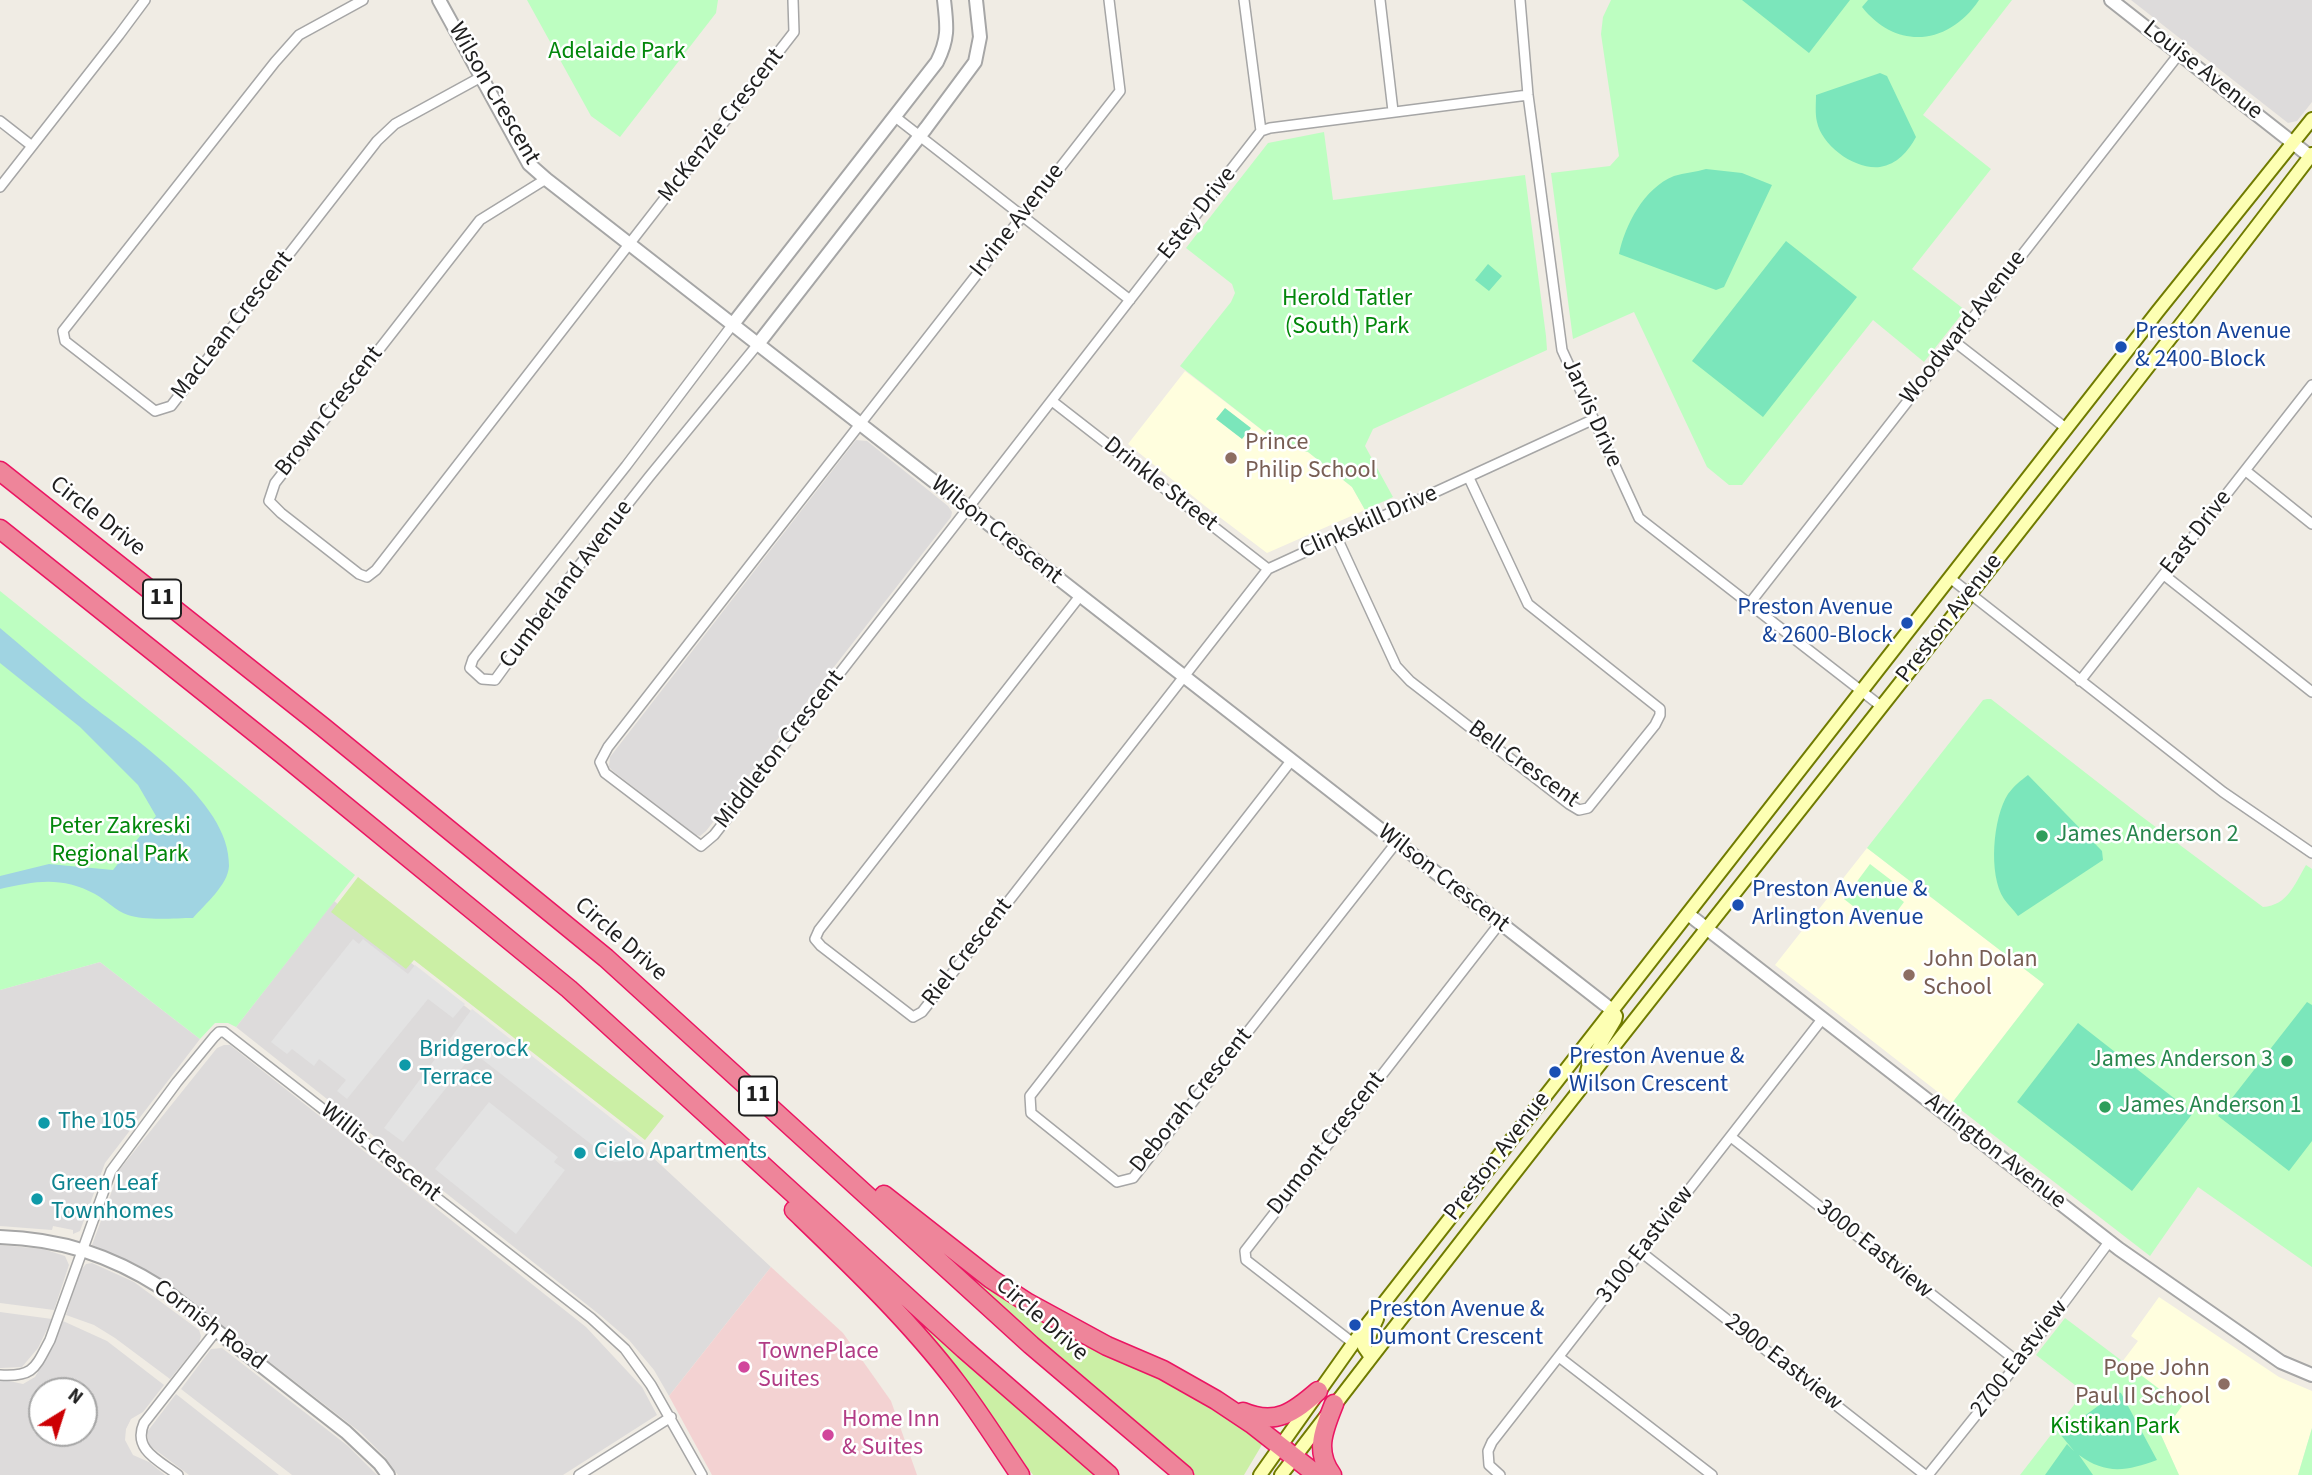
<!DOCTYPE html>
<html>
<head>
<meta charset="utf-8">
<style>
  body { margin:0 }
  #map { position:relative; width:2312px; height:1475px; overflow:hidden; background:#f0ece4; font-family:"Source Sans 3",sans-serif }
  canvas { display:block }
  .north { position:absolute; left:28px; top:1377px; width:70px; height:70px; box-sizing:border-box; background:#fff; border:2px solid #a5a5a5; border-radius:50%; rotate:38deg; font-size:19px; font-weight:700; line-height:28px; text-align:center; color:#1f1f1f }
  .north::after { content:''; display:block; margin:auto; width:24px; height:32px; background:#cd0004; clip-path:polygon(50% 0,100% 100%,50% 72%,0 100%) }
</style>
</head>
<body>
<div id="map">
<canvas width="2312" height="1475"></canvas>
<div class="north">N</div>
</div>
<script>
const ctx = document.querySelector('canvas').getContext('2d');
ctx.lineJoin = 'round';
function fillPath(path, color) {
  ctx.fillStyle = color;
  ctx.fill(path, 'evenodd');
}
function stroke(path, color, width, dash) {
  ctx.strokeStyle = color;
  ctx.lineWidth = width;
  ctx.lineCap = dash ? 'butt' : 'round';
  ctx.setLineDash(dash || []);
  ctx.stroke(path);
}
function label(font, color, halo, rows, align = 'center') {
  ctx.font = font + ' "Source Sans 3",sans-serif';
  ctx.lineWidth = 5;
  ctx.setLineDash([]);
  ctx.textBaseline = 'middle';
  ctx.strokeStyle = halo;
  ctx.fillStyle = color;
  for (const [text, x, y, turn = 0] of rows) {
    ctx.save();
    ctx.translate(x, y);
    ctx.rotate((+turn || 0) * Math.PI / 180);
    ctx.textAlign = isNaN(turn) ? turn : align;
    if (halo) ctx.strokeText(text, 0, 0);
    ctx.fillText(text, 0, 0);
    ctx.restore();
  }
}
const residential = new Path2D(`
  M2131,0H2312V102L2297,121L2288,123Z
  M856,440L867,441L948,506L952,512L951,517L706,831L700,836L696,835L614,772L609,767L610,757Z
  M334,901L648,1153L771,1267L669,1396L654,1370L629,1340L600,1315L236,1027Z
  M100,962L200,1039L105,1163L80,1231L73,1234V1230L53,1226L52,1230L0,1226V990Z
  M224,1045H230L586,1327L642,1387L657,1415L563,1475H398L385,1457L360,1432L169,1284L136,1264L92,1245L120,1169L217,1048Z
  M0,1245L43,1249L65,1256L69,1265L54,1310L0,1303Z
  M92,1263L134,1282L199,1330L201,1336L199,1343L170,1379L115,1338L94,1325L66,1315L80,1271L86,1264Z
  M0,1312L52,1319L38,1348L22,1367L0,1368Z
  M63,1321L107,1341L164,1385L143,1412L131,1419L126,1429L125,1440L133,1455L149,1462L165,1475H0V1379L23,1384L35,1377L53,1346ZM42,1391H84V1433H42Z
  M222,1348L348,1446L377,1475H292L181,1389L211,1349Z
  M176,1394L279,1475H189L149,1445L147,1432Z`);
const commercial = new Path2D(`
  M771,1267L843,1333L891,1401L917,1475H712L669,1396Z`);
const education = new Path2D(`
  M1185,371L1280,444L1308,452L1352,487L1365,510L1267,553L1205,506L1128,444Z
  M1867,848L2044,984L1952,1103L1775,965Z
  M2159,1297L2279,1377L2312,1391V1428L2298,1475H2179L2161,1435L2122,1362L2138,1341L2131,1336Z`);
const grass = new Path2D(`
  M358,877L664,1116L645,1140L414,960L406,969L331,912Z
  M945,1256L997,1294L1048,1325L1102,1352L1162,1377L1227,1412L1263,1443L1244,1475H1195L1093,1389Z
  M917,1322L934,1332L969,1366L1096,1475H1033L952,1362Z`);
const park = new Path2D(`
  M527,0H718L716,13L620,137L591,116Z
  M1611,0H2012L1923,115L1991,169L1912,269L1965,310L1924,362L1873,320L1742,485H1729L1707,467L1634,312L1573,339L1551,173L1610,166L1619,156L1601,34L1603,17Z
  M1324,132L1333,200L1525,175L1546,336L1547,350L1373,429L1365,446L1393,497L1365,510L1352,487L1308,452L1280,444L1180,366L1231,302L1235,293L1232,284L1186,248L1268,143Z
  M0,591L355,875L236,1027L228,1023H215L200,1039L100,962L0,990Z
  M1987,699H1991L2141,816L2263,907C2288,905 2294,885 2306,865L2312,869V1267L2198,1187L2150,1256L1952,1103L2044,984L1867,848L1983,700Z
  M1870,864L1900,887L1895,895L1904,902L1889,922L1878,913L1872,921L1844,899Z
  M2065,1318L2182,1406L2161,1435L2179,1475H2020L2084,1392L2036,1355Z
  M2312,1428V1475H2298Z`);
const pitch = new Path2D(`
  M1742,0H1850L1809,53Z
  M1868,0H1979C1949,45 1897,51 1862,7Z
  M1880,73L1887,76L1916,137C1908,152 1897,164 1880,167C1855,170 1822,146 1817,122C1815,114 1816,103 1816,95Z
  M1706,169L1742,173L1772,185L1724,287L1716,290L1619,254C1625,225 1644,188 1674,176C1684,173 1696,172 1706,169Z
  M1786,241L1857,297L1763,417L1692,361Z
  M1488,264L1502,276L1489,291L1475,280Z
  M1225,408L1251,428L1242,439L1216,419Z
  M2028,775L2102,851L2103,860L2018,916C2014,910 2008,905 2004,899C1988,875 1993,817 2008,794C2014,786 2020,781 2028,775Z
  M2307,1002L2312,1005V1141L2289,1171L2218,1116Z
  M2078,1023L2193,1113L2132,1191L2017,1102Z
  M2117,1392L2121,1393L2157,1460C2127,1471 2106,1475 2079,1455L2093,1475H2045L2067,1444L2074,1451L2060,1434Z`);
const parking = new Path2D(`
  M353,939L359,944L363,939L408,974L415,965L465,1004L453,1018L428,999L347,1099L337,1091L346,1080L319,1059L314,1066L292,1049L287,1054L271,1042Z
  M472,1009L643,1143L629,1161L614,1162L474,1053L403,1142L384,1128Z
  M489,1102L558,1157L554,1162L565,1170L516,1234L435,1169Z`);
const water = new Path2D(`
  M0,628C28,651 54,675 82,698C128,735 231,800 229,866C228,885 205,904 193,918C175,918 145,921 128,915C116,911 106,900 95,894C62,876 35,881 0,889V876L49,864L113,870L156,816L138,785L80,727L0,663Z`);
const minor = new Path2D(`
  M363,0L299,35L275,62L63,331L65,341L155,411L171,406L377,141L395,124L481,77
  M1109,0L1120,91L608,747L600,762L605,773L701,846L714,835L1261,131L1270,128L1528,95
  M1244,0L1261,131
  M1380,0L1393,111
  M1520,0L1528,95L1562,350L1639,518L1882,707
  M894,116L1130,300
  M0,121L32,146
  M546,179L480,220L275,483L269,501L281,513L359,574L367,577L376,570L794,32L793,0
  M0,187L119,35L145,0
  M733,324L626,466L473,659L470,668L482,679L495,680L567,581L649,477L758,344
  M1955,342L2067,429
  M1052,401L1268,569
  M2246,471L2312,524
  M1337,538L1396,666L1410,681L1569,804L1579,810L1588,808L1655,725L1660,715V709L1528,604L1469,478
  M2164,575L2312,692
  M1950,578L2223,792L2312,853
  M1080,596L819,930L815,939L821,946L913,1017L922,1012L1268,569L1592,420
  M1750,603L2179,54
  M2080,681L2312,385
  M1291,761L1030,1096L1031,1113L1117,1182L1133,1178L1396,843
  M1731,1137L2018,1362
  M1641,1252L1925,1475
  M1353,1343L1246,1260L1245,1251L1500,923
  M1559,1357L1712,1475
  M0,1375C34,1377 35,1368 50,1340L111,1171L177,1082L214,1037L219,1032H224L591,1318L625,1349L651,1385L702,1475
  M178,1475C160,1461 132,1450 144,1423L216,1331
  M579,1475L671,1417
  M1500,1475L1489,1465L1488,1451L1492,1442L1823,1018
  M1928,1475L2034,1343L2109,1242`);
const tertiary = new Path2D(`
  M439,0L529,164L546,179L1612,1010
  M2111,0L2312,158
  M733,324L937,62C949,38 947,26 944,0
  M758,344L926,128L975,62L980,37L976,0
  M1688,914L2119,1249L2281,1362L2312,1375
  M0,1237C61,1239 110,1255 162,1288L346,1432L380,1464L388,1475`);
const secondary = new Path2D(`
  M1586,1075L1589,1064L1615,1020L1616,1016L1612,1010
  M1371,1357L1364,1347L1377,1319
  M1260,1475L1362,1331L2158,311L2312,119
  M1281,1475C1620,1031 1973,598 2312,154`);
const motorway = new Path2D(`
  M0,471L323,727L606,958L1031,1345L1184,1475
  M0,529L282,754L569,989L964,1349L1109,1475
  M884,1195L991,1279L1028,1303L1107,1346L1163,1370L1216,1400L1252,1424L1317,1475
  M794,1210C850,1264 909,1320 956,1382C979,1412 999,1444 1020,1475
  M1243,1412C1276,1426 1294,1412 1318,1391
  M1332,1475C1314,1451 1324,1429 1334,1404`);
const markers = [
  [2121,347,7,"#1a4fb4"],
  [1231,458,7,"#8d6e63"],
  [1907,623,7,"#1a4fb4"],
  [2042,836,7,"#2e9e5b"],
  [1738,905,7,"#1a4fb4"],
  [1909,975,7,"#8d6e63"],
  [2287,1061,7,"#2e9e5b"],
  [405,1065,7,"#0f9aa8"],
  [1555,1072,7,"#1a4fb4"],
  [2105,1107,7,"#2e9e5b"],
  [44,1123,7,"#0f9aa8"],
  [580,1153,7,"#0f9aa8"],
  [37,1199,7,"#0f9aa8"],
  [1355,1325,7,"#1a4fb4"],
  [744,1367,7,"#d1479c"],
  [2224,1384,7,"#8d6e63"],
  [828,1435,7,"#d1479c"]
];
const shields = [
  [162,599,38],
  [758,1096,38]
];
const shieldNames = [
  ["11",162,599],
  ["11",758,1096]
];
const parkNames = [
  ["Adelaide Park",617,53],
  ["Herold Tatler",1347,300],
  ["(South) Park",1347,328],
  ["Peter Zakreski",120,828],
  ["Regional Park",120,856],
  ["Kistikan Park",2115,1428]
];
const streetNames = [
  ["Louise Avenue",2202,71,38],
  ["Wilson Crescent",493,94,60],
  ["McKenzie Crescent",722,126,-52],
  ["Estey Drive",1198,214,-52],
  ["Irvine Avenue",1018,221,-52],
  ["MacLean Crescent",233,326,-52],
  ["Woodward Avenue",1964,328,-52],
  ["Brown Crescent",330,412,-52],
  ["Jarvis Drive",1591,413,66],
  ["Drinkle Street",1160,485,38],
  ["Circle Drive",97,517,38],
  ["Clinkskill Drive",1369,523,-24],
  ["Wilson Crescent",996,531,38],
  ["East Drive",2197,533,-52],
  ["Cumberland Avenue",567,585,-53],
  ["Preston Avenue",1950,619,-52],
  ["Middleton Crescent",780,750,-52],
  ["Bell Crescent",1523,765,36],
  ["Wilson Crescent",1443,879,38],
  ["Circle Drive",620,940,41],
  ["Riel Crescent",968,953,-52],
  ["Deborah Crescent",1192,1101,-51],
  ["Dumont Crescent",1327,1144,-52],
  ["Arlington Avenue",1995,1152,38],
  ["Willis Crescent",380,1153,38],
  ["Preston Avenue",1498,1157,-52],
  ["3100 Eastview",1646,1245,-52],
  ["3000 Eastview",1874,1250,39],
  ["Circle Drive",1041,1320,41],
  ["Cornish Road",209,1326,37],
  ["2700 Eastview",2020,1359,-52],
  ["2900 Eastview",1783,1363,38]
];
const transitNames = [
  ["Preston Avenue",2135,333],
  ["& 2400-Block",2135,361],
  ["Preston Avenue",1893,609,"right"],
  ["& 2600-Block",1893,637,"right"],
  ["Preston Avenue &",1752,891],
  ["Arlington Avenue",1752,919],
  ["Preston Avenue &",1569,1058],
  ["Wilson Crescent",1569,1086],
  ["Preston Avenue &",1369,1311],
  ["Dumont Crescent",1369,1339]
];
const educationNames = [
  ["Prince",1245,444],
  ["Philip School",1245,472],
  ["John Dolan",1923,961],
  ["School",1923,989],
  ["Pope John",2210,1370,"right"],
  ["Paul II School",2210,1398,"right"]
];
const leisureNames = [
  ["James Anderson 2",2056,836],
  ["James Anderson 3",2273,1061,"right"],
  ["James Anderson 1",2119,1107]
];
const cultureNames = [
  ["Bridgerock",419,1051],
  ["Terrace",419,1079],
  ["The 105",58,1123],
  ["Cielo Apartments",594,1153],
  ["Green Leaf",51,1185],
  ["Townhomes",51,1213]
];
const hotelNames = [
  ["TownePlace",758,1353],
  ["Suites",758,1381],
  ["Home Inn",842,1421],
  ["& Suites",842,1449]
];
fillPath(residential, '#dddbdb');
fillPath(commercial, '#f3d2d2');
fillPath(education, '#fffede');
fillPath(grass, '#cbefa5');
fillPath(park, '#bdfec1');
fillPath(pitch, '#7be6bb');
fillPath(parking, '#e3e3e3');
fillPath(water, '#a0d4e2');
stroke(minor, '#a6a6a6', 12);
stroke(tertiary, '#a6a6a6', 16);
stroke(secondary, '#707b00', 16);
stroke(motorway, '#eb1562', 21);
stroke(minor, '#fff', 9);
stroke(tertiary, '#fff', 12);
stroke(secondary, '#fdffb3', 12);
stroke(motorway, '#ee859a', 18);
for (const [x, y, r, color] of markers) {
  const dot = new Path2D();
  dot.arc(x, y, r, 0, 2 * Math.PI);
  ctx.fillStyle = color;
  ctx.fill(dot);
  stroke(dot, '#fff', 2.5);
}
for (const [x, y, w] of shields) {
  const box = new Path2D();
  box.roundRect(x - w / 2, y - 19.5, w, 39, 5);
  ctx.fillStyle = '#fff';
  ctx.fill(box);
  stroke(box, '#1f1f1f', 2);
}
label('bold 23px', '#1f1f1f', null, shieldNames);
label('24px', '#02870b', '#fff', parkNames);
label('24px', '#1f1f1f', '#fff', streetNames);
label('24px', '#164399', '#fff', transitNames, 'left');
label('24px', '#785e54', '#fff', educationNames, 'left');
label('24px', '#27864d', '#fff', leisureNames, 'left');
label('24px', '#0d838f', '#fff', cultureNames, 'left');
label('24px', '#b23c85', '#fff', hotelNames, 'left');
</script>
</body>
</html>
